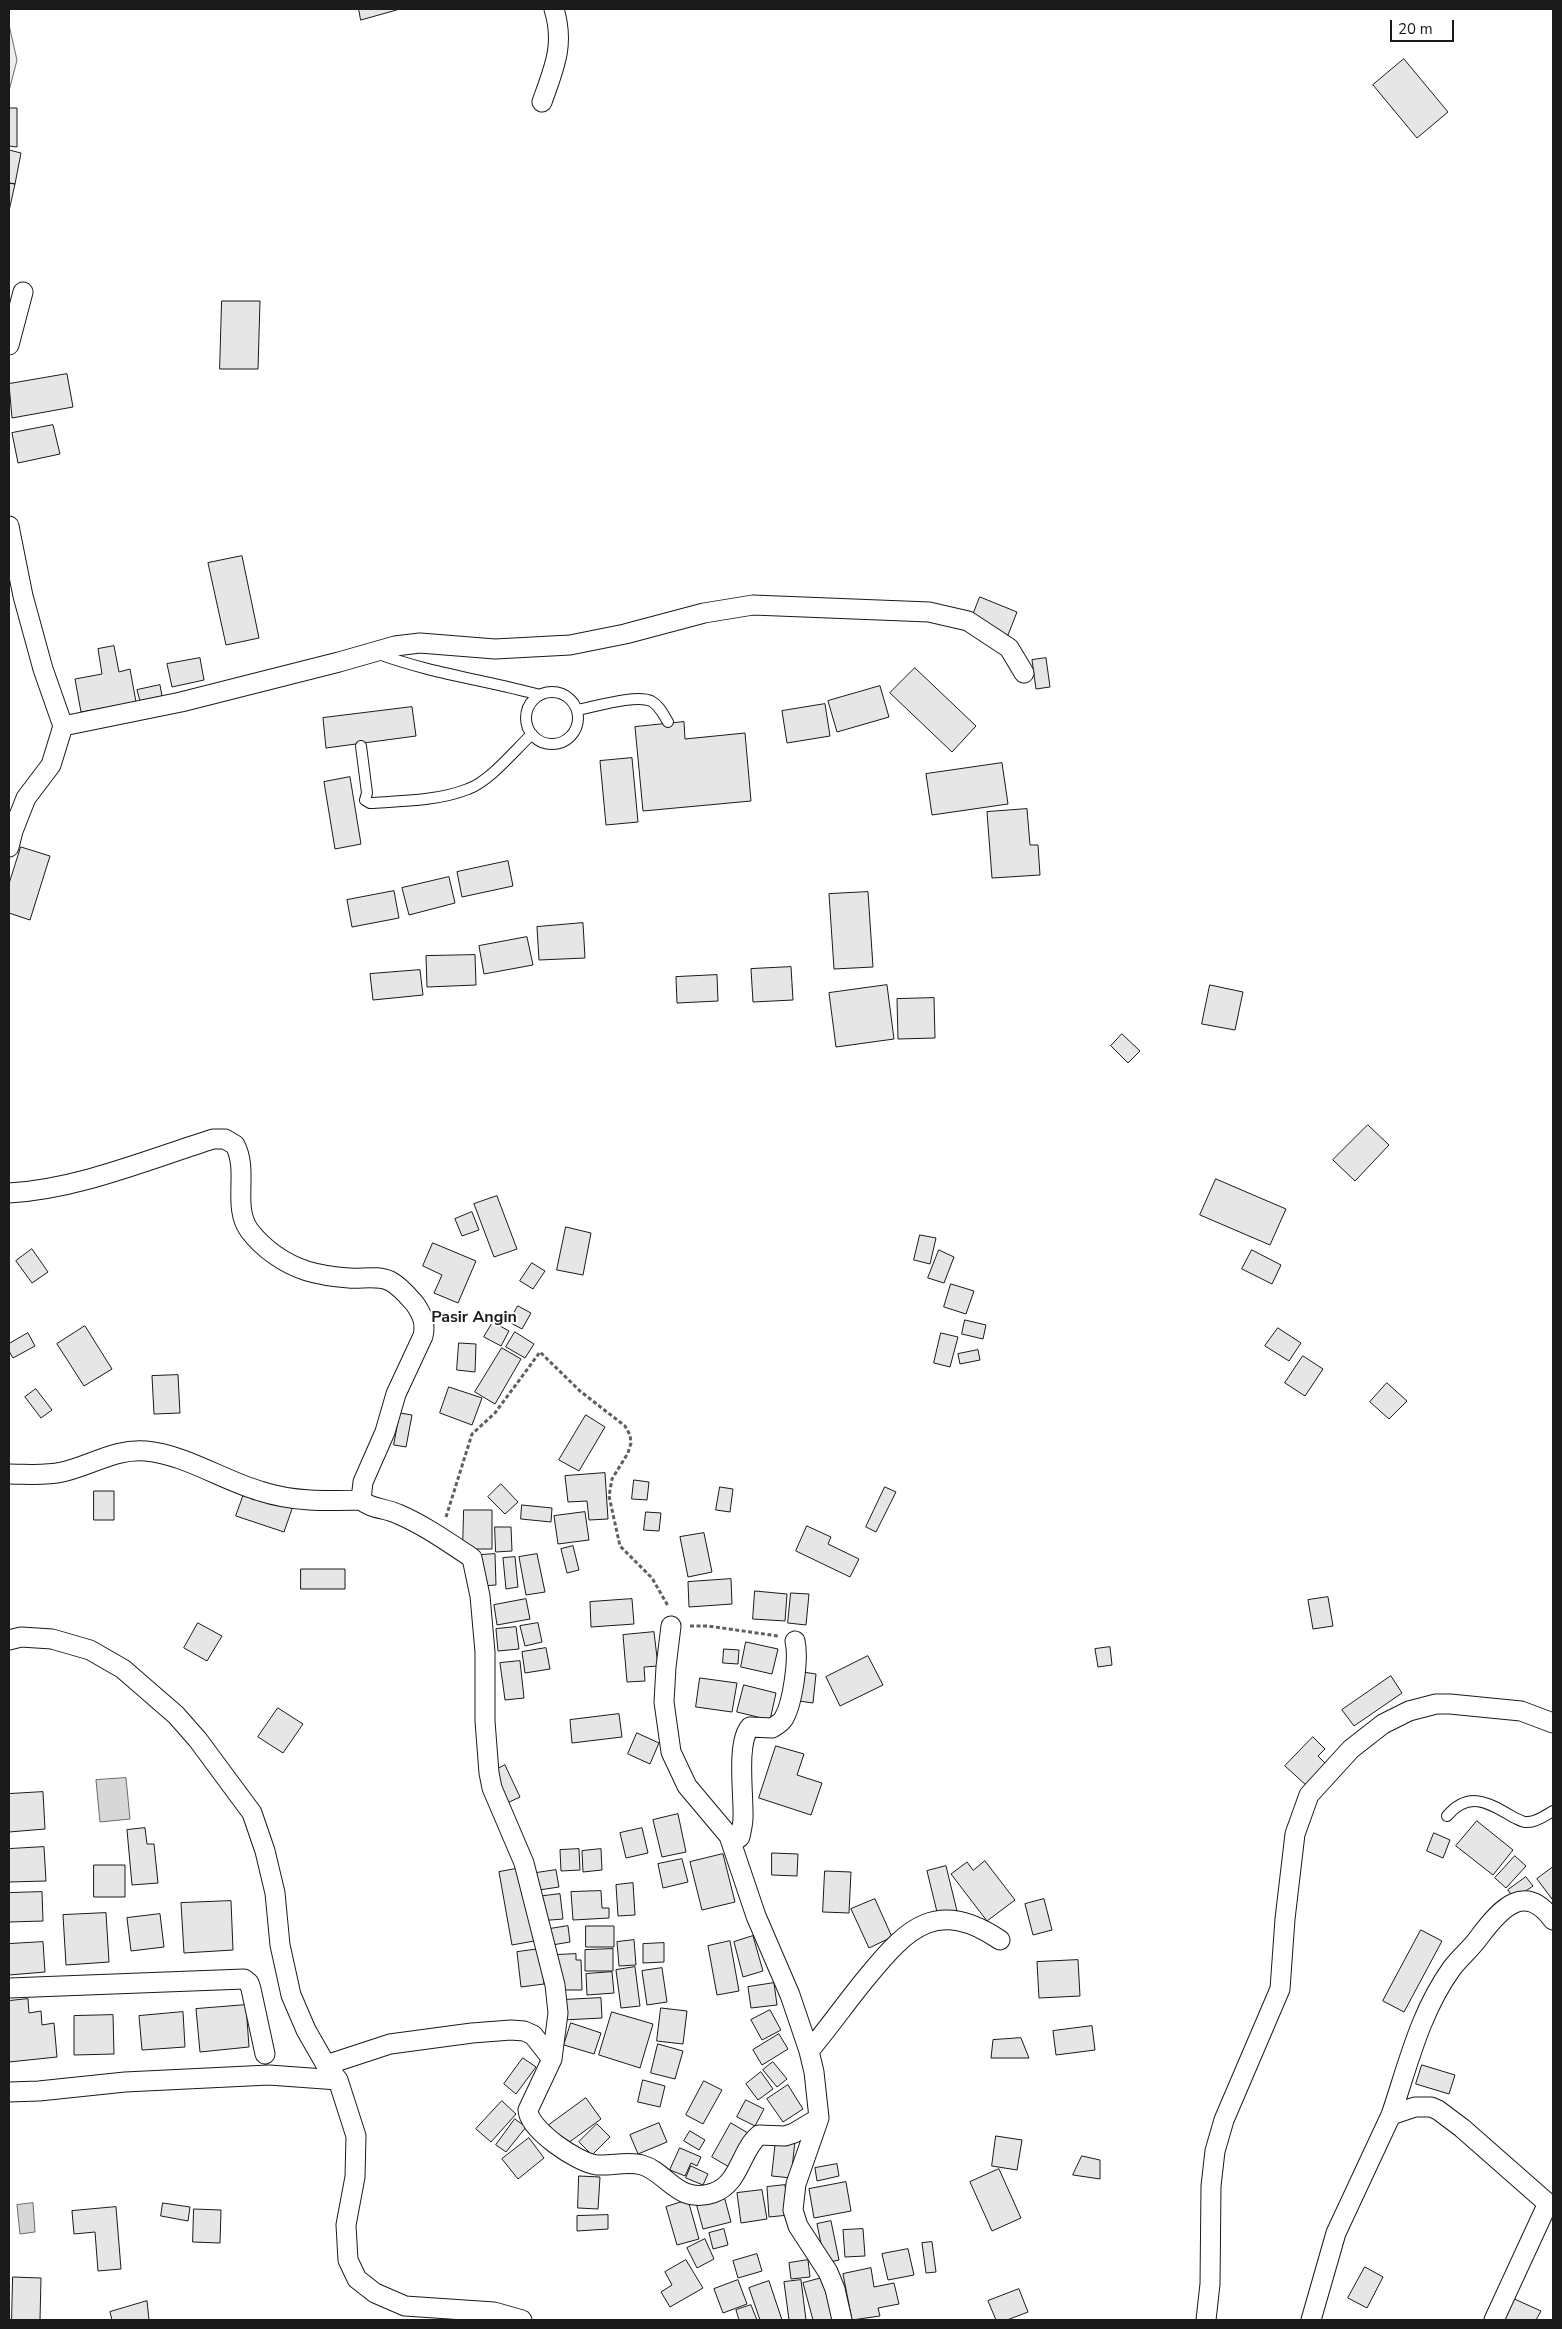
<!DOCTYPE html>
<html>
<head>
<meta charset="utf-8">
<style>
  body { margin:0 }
  #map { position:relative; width:1562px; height:2329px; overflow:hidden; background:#fff; font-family:"Nunito Sans",sans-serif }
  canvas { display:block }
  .frame { position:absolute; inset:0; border:10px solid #1a1a1a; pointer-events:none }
  .scale { position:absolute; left:1390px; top:20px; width:64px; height:22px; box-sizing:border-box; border:2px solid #1a1a1a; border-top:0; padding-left:6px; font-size:15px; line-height:18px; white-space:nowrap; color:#1a1a1a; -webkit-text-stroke:4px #fff; paint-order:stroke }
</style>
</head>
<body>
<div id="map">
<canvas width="1562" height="2329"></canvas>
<div class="frame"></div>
<div class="scale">20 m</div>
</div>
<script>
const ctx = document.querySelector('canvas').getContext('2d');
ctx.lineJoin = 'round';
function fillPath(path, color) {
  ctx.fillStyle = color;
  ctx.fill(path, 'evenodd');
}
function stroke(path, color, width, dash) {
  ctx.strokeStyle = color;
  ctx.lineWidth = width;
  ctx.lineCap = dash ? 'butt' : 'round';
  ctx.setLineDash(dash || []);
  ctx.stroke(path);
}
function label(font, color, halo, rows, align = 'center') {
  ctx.font = font + ' "Nunito Sans",sans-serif';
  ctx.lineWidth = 4;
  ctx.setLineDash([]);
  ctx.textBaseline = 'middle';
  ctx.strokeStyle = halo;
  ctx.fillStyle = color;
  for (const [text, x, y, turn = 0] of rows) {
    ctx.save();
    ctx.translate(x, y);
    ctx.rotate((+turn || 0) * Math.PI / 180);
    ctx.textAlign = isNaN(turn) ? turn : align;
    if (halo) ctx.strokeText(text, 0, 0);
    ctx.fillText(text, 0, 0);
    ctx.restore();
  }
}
const green = new Path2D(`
  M9,25L17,60L9,91Z`);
const water = new Path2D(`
  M126,1778L130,1819L100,1822L96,1780Z
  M33,2203L35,2232L20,2234L17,2205Z`);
const building = new Path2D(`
  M359,9H400L361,20Z
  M1404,59L1448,112L1417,138L1373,85Z
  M9,108H17V147L9,146Z
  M9,150L21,153L15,184L9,183Z
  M9,183L15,184L9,211Z
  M222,301H260L258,369H220Z
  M67,374L73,407L12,418L9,384Z
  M53,425L60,454L18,463L12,433Z
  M242,556L259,638L226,645L208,563Z
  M980,597L1017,612L1008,635L971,620Z
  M114,646L119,672L130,669L136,702L81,712L75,679L102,674L98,649Z
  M200,658L204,680L172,687L167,664Z
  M1046,658L1050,687L1036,689L1032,660Z
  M915,668L976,726L952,752L890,693Z
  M160,685L162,696L140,701L137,690Z
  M880,686L889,717L837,732L828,701Z
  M825,704L830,736L787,743L782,711Z
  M412,707L416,736L326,748L323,718Z
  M684,722L685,739L745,733L751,801L643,811L635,727Z
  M632,758L638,822L606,825L600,761Z
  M1002,763L1008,804L932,815L926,774Z
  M350,777L361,844L335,849L324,782Z
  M1027,809L1030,845H1038L1040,875L992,878L987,812Z
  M21,847L50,856L30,920L9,913V884Z
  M508,861L513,886L462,897L457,872Z
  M449,877L455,903L409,915L402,888Z
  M394,891L399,918L352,927L347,900Z
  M868,892L873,967L834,969L829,894Z
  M583,923L585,958L539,960L537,927Z
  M527,937L533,965L484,974L479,946Z
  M475,955L476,985L427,987L426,956Z
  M791,967L793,1000L753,1002L751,969Z
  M420,970L423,995L373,1000L370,974Z
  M717,975L718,1001L677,1003L676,977Z
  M887,985L894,1039L836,1047L829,993Z
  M1210,985L1243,992L1235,1030L1202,1024Z
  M934,998L935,1038L898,1039L897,999Z
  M1122,1034L1140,1051L1128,1063L1111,1046Z
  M1368,1125L1389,1145L1355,1181L1333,1160Z
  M1216,1179L1286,1209L1270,1245L1200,1215Z
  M497,1196L517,1249L494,1257L474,1204Z
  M472,1212L479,1230L462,1236L455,1219Z
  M566,1227L591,1233L583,1275L557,1270Z
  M920,1235L936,1238L930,1264L914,1260Z
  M433,1243L476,1261L458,1303L434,1293L442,1275L423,1266Z
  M32,1249L48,1272L32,1283L16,1261Z
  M939,1250L954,1257L944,1283L928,1278Z
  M1252,1250L1281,1265L1272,1284L1242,1269Z
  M532,1263L545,1271L533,1289L520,1281Z
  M951,1284L974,1291L966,1314L944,1307Z
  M518,1306L531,1313L522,1329L509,1322Z
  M965,1320L986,1325L983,1339L962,1334Z
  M493,1322L509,1331L501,1346L484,1337Z
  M85,1326L112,1369L84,1386L57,1344Z
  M1278,1328L1301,1343L1289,1361L1265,1346Z
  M515,1332L534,1344L525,1358L506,1347Z
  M28,1333L35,1346L13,1358L9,1351V1344Z
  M941,1333L958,1337L950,1367L934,1363Z
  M459,1343L476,1344L475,1372L457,1370Z
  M502,1348L521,1359L495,1404L475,1392Z
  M978,1350L980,1360L960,1364L958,1354Z
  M1303,1356L1323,1369L1305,1396L1285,1383Z
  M178,1375L180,1413L154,1414L152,1376Z
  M1387,1383L1407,1401L1389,1419L1370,1402Z
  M449,1387L482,1398L472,1425L440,1413Z
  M36,1389L52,1410L41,1418L25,1397Z
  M400,1413L412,1415L406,1447L394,1445Z
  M586,1415L605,1427L579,1471L559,1460Z
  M605,1473L608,1519L589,1520L587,1501L568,1502L565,1476Z
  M634,1480L649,1482L647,1500L632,1499Z
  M501,1484L518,1502L505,1514L488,1497Z
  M720,1487L733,1489L730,1512L716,1510Z
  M885,1487L896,1492L876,1532L866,1527Z
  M94,1491H114V1520H94Z
  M245,1491L293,1506L284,1532L236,1516Z
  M522,1505L552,1508L551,1522L521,1519Z
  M464,1510H492V1549H463Z
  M585,1512L589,1540L558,1544L554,1516Z
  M646,1512L661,1513L659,1531L644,1530Z
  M807,1526L831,1537L828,1544L859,1559L850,1577L796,1551Z
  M495,1527H511L512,1551L496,1552Z
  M704,1533L712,1572L688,1577L680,1537Z
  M573,1546L579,1570L567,1573L561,1549Z
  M495,1554L496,1585L482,1586L480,1555Z
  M537,1554L545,1592L526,1595L519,1557Z
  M515,1557L518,1587L506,1589L503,1558Z
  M301,1569H345V1589H301Z
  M731,1579L732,1604L689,1607L688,1582Z
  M755,1591L787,1594L785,1621L753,1619Z
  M791,1593L809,1594L806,1625L788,1623Z
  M1328,1597L1333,1626L1313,1629L1308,1600Z
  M526,1599L530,1619L497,1625L494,1605Z
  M632,1599L634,1624L591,1627L590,1602Z
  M198,1623L222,1636L207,1661L184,1648Z
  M538,1623L542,1642L525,1646L520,1626Z
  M516,1627L519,1649L498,1651L496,1629Z
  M654,1632L658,1666L644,1667L645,1681L627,1682L623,1635Z
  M746,1642L778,1649L772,1674L741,1667Z
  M1110,1647L1112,1665L1098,1667L1095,1649Z
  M546,1648L550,1669L525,1673L522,1652Z
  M724,1649L739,1650L738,1664L723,1663Z
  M868,1656L883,1685L840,1706L826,1677Z
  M520,1661L524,1698L505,1700L500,1663Z
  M803,1672L816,1674L813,1703L799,1701Z
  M1391,1676L1402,1693L1354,1726L1342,1710Z
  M700,1678L737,1683L732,1712L696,1707Z
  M744,1685L776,1693L770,1720L737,1712Z
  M278,1708L303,1724L283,1753L258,1737Z
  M619,1714L622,1737L572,1743L570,1720Z
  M637,1733L659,1743L650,1764L628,1754Z
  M1313,1737L1325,1749L1318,1756L1327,1765L1307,1786L1285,1766Z
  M776,1746L804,1754L797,1775L822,1783L811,1815L759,1798Z
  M505,1765L520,1797L505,1804L490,1773Z
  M43,1792L45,1829L9,1832V1794Z
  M678,1814L686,1852L662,1857L653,1820Z
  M1477,1821L1513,1850L1493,1875L1456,1846Z
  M145,1828L147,1844H154L158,1883L132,1885L127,1830Z
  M642,1828L648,1853L626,1858L620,1833Z
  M1434,1833L1450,1840L1443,1858L1427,1851Z
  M44,1847L46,1881L9,1882V1849Z
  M579,1849L580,1870L561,1871L560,1850Z
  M601,1849L602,1870L583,1872L582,1851Z
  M772,1853L798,1854L797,1876L772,1875Z
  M723,1854L735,1902L702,1910L690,1862Z
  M1515,1856L1526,1866L1506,1888L1495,1878Z
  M682,1859L688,1882L663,1888L658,1864Z
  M985,1861L1015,1900L987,1921L951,1874L967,1862L973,1870Z
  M94,1865H125V1897H94Z
  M946,1866L957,1911L938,1916L927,1871Z
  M1553,1867V1897L1552,1899L1537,1879Z
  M521,1868L534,1941L512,1945L499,1872Z
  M556,1870L559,1887L539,1890L536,1873Z
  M825,1871L851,1872L849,1913L823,1912Z
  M1526,1877L1533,1886L1514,1899L1508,1890Z
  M633,1883L635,1915L618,1916L616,1885Z
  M601,1891L602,1908H609V1918L573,1920L571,1892Z
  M42,1892L43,1921L9,1922V1893Z
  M560,1894L563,1919L538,1921L536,1897Z
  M875,1899L892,1937L869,1948L851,1909Z
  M1044,1899L1052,1930L1033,1935L1025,1904Z
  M231,1901L233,1950L184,1953L181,1903Z
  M106,1913L109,1962L66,1965L63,1915Z
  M160,1914L164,1947L131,1951L127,1918Z
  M568,1926L570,1942L546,1946L543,1930Z
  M586,1926H614V1947H586Z
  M1421,1930L1442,1941L1404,2012L1383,2001Z
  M753,1936L763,1971L743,1977L734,1942Z
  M634,1940L636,1965L619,1966L617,1942Z
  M730,1941L739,1991L717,1995L708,1946Z
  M43,1942L45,1972L9,1975V1944Z
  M664,1943V1962L643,1963V1944Z
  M540,1949L544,1984L521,1987L517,1952Z
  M613,1949V1971H585V1950Z
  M576,1954V1960H581L582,1990H557L556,1955Z
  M1078,1960L1080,1996L1039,1998L1037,1962Z
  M635,1967L640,2006L621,2008L616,1970Z
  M662,1968L667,2002L647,2005L642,1971Z
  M612,1972L614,1993L587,1995L586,1974Z
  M774,1983L777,2005L751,2008L748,1987Z
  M601,1998L602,2018L563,2020L562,2000Z
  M28,1999L29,2013L41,2011L42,2025L54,2023L57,2057L9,2062V2001Z
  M246,2005L249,2047L200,2052L196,2009Z
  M661,2008L687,2011L683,2044L657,2041Z
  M770,2010L781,2030L762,2040L751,2020Z
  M183,2012L185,2047L142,2050L139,2016Z
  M612,2012L653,2024L640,2068L599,2055Z
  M113,2015L114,2054L74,2055V2016Z
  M571,2023L601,2033L594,2054L564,2045Z
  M1092,2026L1095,2050L1056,2055L1053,2031Z
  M779,2034L788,2049L762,2065L753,2050Z
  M1021,2038L1029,2058H991L993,2040Z
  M658,2044L683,2051L675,2079L651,2073Z
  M523,2058L536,2067L516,2094L504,2084Z
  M773,2062L787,2079L777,2087L763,2070Z
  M1422,2065L1455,2075L1449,2094L1416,2084Z
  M761,2072L773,2089L758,2100L746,2084Z
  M643,2080L665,2086L660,2107L638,2102Z
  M704,2081L722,2090L703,2124L686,2115Z
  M788,2085L803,2109L783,2122L767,2099Z
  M586,2098L601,2119L564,2146L549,2125Z
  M746,2100L764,2109L755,2126L737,2117Z
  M502,2101L516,2114L491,2142L476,2129Z
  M515,2119L526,2127L506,2152L496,2145Z
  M659,2123L667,2142L638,2154L630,2135Z
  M731,2123L748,2133L729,2167L712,2157Z
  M597,2124L610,2137L592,2155L579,2142Z
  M690,2131L705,2140L699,2150L684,2141Z
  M996,2136L1022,2140L1017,2170L992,2166Z
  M529,2138L544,2158L518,2179L502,2159Z
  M776,2139L795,2141L791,2178L772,2176Z
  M680,2148L701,2157L697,2166L691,2163L685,2176L670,2170Z
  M1082,2156L1100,2160V2179L1073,2175Z
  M837,2164L839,2176L817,2181L815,2168Z
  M691,2166L708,2174L703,2185L686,2178Z
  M999,2169L1021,2218L992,2231L970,2182Z
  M579,2176L600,2177L598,2209L578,2208Z
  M846,2182L851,2211L814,2218L809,2189Z
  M785,2185L789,2215L769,2217L767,2187Z
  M762,2190L767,2219L741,2223L737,2193Z
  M724,2196L731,2222L703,2229L696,2203Z
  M688,2200L699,2239L677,2245L666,2207Z
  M163,2203L190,2207L188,2221L161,2216Z
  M116,2207L121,2269L98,2271L95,2232L74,2234L72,2211Z
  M194,2209L221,2210L220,2243L193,2242Z
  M608,2215V2229L577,2231V2216Z
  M831,2221L839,2260L825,2263L817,2224Z
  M724,2229L728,2245L713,2249L709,2233Z
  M863,2229L865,2256L845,2257L843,2230Z
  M705,2239L714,2259L697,2268L687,2248Z
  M932,2242L936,2272L926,2273L922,2243Z
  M908,2249L914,2275L888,2280L882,2254Z
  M757,2254L762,2271L738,2278L733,2261Z
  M686,2260L703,2288L670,2307L661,2292L672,2285L665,2272Z
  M808,2260L810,2277L791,2279L789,2263Z
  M1365,2267L1383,2277L1367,2308L1348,2298Z
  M871,2268L874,2287L894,2283L899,2304L878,2308L880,2316L852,2320L843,2274Z
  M13,2277L41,2278L40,2320H12Z
  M822,2278L833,2320H813L803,2283Z
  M738,2280L747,2304L723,2313L714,2289Z
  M801,2280L806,2320H789L784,2282Z
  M769,2281L782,2320H760L749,2288Z
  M1019,2289L1028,2312L1007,2320H996L988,2301Z
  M1510,2297L1541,2311L1536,2320H1499Z
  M147,2301L149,2320H112L110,2312Z
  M751,2305L757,2320H739L736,2310Z`);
const path = new Path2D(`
  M446,1517L472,1434L495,1413L540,1352L580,1391L625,1426L630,1435L631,1443L628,1453L612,1479L609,1496L620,1546L652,1578L668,1606
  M690,1626H708L778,1636`);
const lane = new Path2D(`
  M376,653C429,673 485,680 540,695
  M526 718a26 26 0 1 1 52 0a26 26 0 1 1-52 0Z
  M577,710C594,707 636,694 651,701C659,705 663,714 668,722
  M361,746L367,793L365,800L370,803C401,801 438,801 468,789C490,781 514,751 532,734
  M1447,1816C1469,1790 1489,1803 1513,1817C1518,1819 1523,1823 1528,1822C1537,1822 1546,1815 1553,1811`);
const street = new Path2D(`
  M542,102C554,68 565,45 554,9
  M9,345L23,292
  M9,526L23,596L43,669L63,726L51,765L26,798L13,831L9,847
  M63,726L181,702L339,662L395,646L420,643L495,649L570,645L625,634L704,613L753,605L929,612L968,621L1009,648L1024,673
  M9,1193C78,1189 147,1160 213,1139H225L235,1145C249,1171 232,1206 249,1230C263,1249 285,1264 307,1271C320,1275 336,1277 349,1278C362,1279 378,1275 390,1281C400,1286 408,1296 415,1304C422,1314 426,1323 423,1336L396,1394L385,1432L363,1482L361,1500C371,1509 385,1508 398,1514C424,1525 448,1542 472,1558L480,1596L485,1652V1721L489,1773L492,1788L524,1863L555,1985L558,2013L552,2059
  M9,1474C26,1474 45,1476 62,1472C90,1466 116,1448 146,1451C186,1455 222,1480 260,1491C293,1502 326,1501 361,1500
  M671,1626L666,1667L664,1702L671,1752L687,1786L729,1836L756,1916L790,1995L809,2051L814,2072L819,2118L796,2184L793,2210L798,2226L828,2272L835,2289L842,2320
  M9,1640L21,1637L52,1639L90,1650L123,1669L176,1715L198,1740L252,1813L265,1851L275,1893L280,1945L291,1995L306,2030L326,2065L338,2080L356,2136L355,2177L346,2225L348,2260L357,2279L375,2293L405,2306L494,2312L522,2320
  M732,1843L740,1837C741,1831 743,1824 743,1818C744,1796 736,1743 750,1727L772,1728C777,1725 781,1723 784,1718C793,1702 799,1658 795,1641
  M9,1988L244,1979L249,1983L251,1989L265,2054
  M809,2051C830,2026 848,2000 868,1976C908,1927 938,1898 1000,1940
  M326,2065L390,2044L472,2033L511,2030L524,2031L533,2035L552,2059L528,2110C529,2130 578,2163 597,2165C612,2166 628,2161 642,2165C667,2172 678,2205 713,2193C740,2184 740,2151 759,2135L785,2136L794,2133L819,2118
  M9,2092L39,2091L125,2082L269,2075L338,2080
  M1391,2115C1408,2065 1420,2012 1452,1968C1460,1957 1472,1948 1480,1936C1501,1908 1525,1882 1553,1920
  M1206,2320L1210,2284L1211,2186L1215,2151L1224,2120L1280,1989L1285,1919L1295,1834L1309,1795L1351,1749L1383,1724L1409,1711L1436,1704H1450L1521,1711L1553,1723
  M1311,2320L1336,2233L1391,2115L1415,2107H1431L1438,2110L1462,2128L1553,2208
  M1494,2320L1548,2203`);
const quarterNames = [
  ["Pasir Angin",474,1318]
];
fillPath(green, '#ededed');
stroke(green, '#6a6a6a', 1);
fillPath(water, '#d7d7d7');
stroke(water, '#6a6a6a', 1);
fillPath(building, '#e6e6e6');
stroke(building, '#1a1a1a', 1);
stroke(lane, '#1a1a1a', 12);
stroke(street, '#1a1a1a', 21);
stroke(path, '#5f5f5f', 3, [4, 2.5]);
stroke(lane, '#fff', 10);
stroke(street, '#fff', 19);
label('bold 16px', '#1a1a1a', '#fff', quarterNames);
</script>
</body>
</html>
